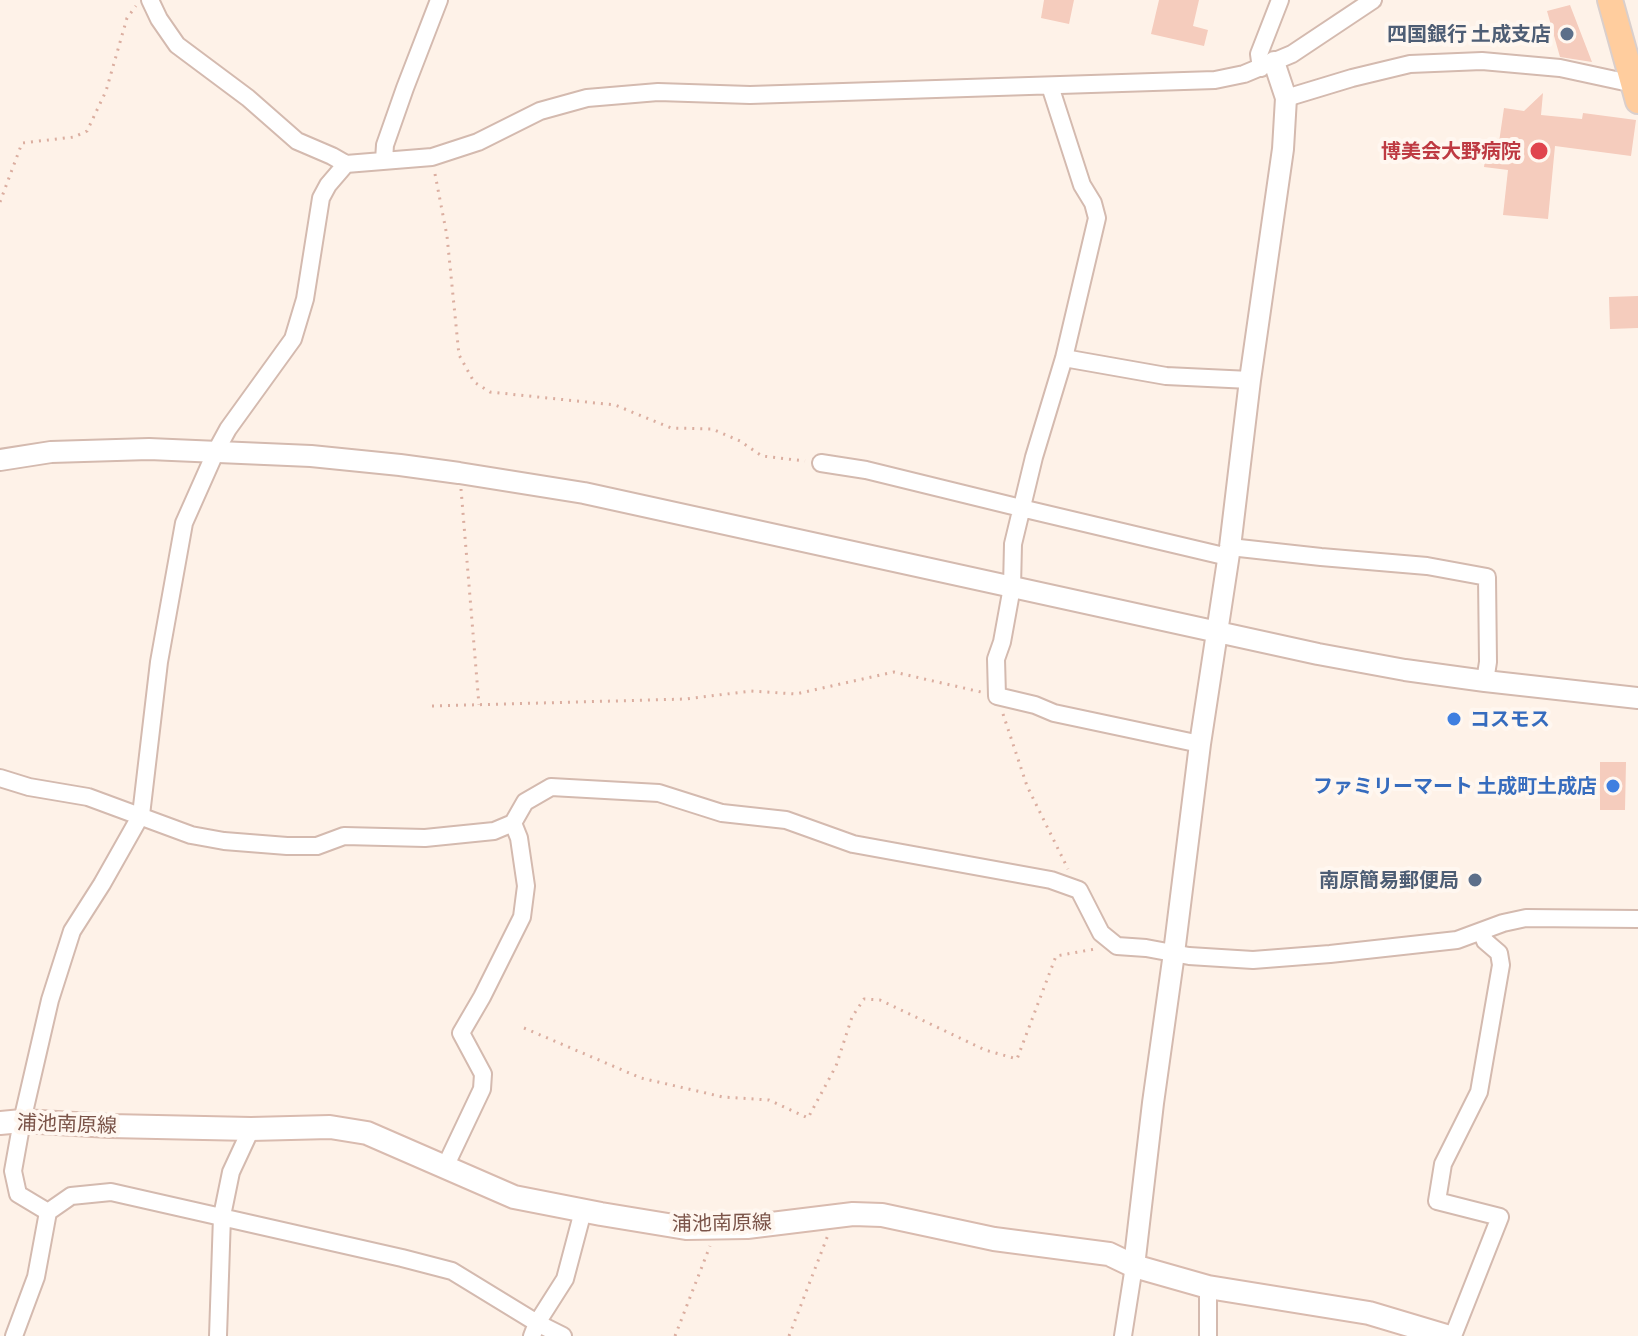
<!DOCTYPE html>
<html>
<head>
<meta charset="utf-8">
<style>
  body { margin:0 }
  canvas { display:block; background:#fef2e8 }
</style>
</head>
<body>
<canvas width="1638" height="1336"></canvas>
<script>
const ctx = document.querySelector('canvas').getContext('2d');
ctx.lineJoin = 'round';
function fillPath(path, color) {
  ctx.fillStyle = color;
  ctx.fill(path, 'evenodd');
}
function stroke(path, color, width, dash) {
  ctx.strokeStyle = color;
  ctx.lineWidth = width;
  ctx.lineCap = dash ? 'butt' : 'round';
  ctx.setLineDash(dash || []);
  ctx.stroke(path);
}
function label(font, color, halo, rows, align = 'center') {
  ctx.font = font + ' Barlow,"Noto Sans JP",sans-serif';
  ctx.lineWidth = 8;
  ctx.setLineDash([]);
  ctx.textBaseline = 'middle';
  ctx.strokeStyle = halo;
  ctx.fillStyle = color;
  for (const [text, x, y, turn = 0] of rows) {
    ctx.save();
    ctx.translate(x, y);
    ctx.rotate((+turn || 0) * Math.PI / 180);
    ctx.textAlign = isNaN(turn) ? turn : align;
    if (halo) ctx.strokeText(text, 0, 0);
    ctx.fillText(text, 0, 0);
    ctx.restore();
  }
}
const building = new Path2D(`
  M1044,0H1074L1069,24L1041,18Z
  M1159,0H1199L1193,26L1208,30L1204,46L1151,34Z
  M1570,5L1592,62L1560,57L1547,11Z
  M1543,93L1541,115L1582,119L1583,113L1636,120L1631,156L1555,146L1548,219L1503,215L1508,170L1484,167L1487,146L1499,142L1504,108L1524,111Z
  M1638,296V328L1610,329L1609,297Z
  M1600,762H1626L1625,810H1600Z`);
const path = new Path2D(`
  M435,174L447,236L459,355L474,382L490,392L615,405L671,428L712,429L740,441L762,456L805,461
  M0,202L22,143L74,137L87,131L106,91L127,18L136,6
  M461,489L479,705
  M432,706L686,699L751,691L796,694L894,672L981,692
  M1003,714L1027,786L1068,869
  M524,1028L641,1078L723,1097L769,1100L808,1118L836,1066L852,1017L864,999L880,1000L985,1050L1017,1059L1056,956L1095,949
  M675,1336L710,1246
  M789,1336L828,1235`);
const minor = new Path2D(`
  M150,0L159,19L177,45L248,98L297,141L332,156L346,164L432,157L478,142L540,111L587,98L658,92L750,95L1215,80L1244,74L1292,54L1373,0
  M1261,68L1259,54L1280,0
  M1050,86L1082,185L1093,203L1097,218L1064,358L1034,457L1013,544L1012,587L1002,642L996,659L997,696L1035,705L1054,713L1200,744
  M1286,98L1352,78L1410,64L1482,61L1560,68L1634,84
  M384,160L385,145L405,88L439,0
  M1064,358L1166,376L1250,380
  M821,463L866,470L1021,508L1228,557
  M1230,547L1321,557L1427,566L1487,577L1488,662L1485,681
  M0,778L29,787L88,797L191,835L224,841L287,846H317L344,836L425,838L494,831L513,823L525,802L551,787L659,793L722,813L786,820L853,844L1051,880L1079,890L1101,933L1117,946L1146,948L1189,956L1253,960L1330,954L1457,940L1503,923L1526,918L1638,919
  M445,1167L482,1089L483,1074L461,1033L482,997L522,917L526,886L519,838L513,823
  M48,1212L18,1194L13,1171L22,1121L50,1000L72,931L102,884L141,815L159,662L184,523L216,451L228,429L293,339L305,299L321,198L328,185L346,164
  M1208,1287V1336
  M14,1336L36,1277L48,1212L71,1196L111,1192L402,1258L452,1271L537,1323L563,1336
  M218,1336L222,1216L231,1172L251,1129
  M532,1336L537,1323L565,1279L583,1211
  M1123,1336L1134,1266
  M1453,1336L1500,1217L1437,1201L1443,1164L1479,1092L1501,965L1499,953L1485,941L1482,932`);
const tertiary = new Path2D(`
  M0,460L51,452L149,449L311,456L400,465L459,473L584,493L1318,654L1405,670L1485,681L1638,698
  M1134,1266L1153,1103L1174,953L1200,744L1230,547L1250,380L1283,149L1286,98L1274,62`);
const secondary = new Path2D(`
  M0,1123L22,1121L110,1126L251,1129L330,1127L367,1133L514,1197L601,1214L686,1228L747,1227L853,1214L882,1215L994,1239L1109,1254L1134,1266L1208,1287L1369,1313L1446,1336`);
const primary = new Path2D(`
  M1610,0L1638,101`);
const markers = [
  [1567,34,8,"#5c6f8a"],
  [1539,151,10,"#e0444e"],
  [1454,719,8,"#3f7fe0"],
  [1613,786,8,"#3f7fe0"],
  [1475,880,8,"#5c6f8a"]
];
const serviceNames = [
  ["四国銀行 土成支店",1551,34],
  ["南原簡易郵便局",1459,880]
];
const healthNames = [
  ["博美会大野病院",1521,151]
];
const shopNames = [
  ["コスモス",1470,719],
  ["ファミリーマート 土成町土成店",1597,786,"right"]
];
const streetNames = [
  ["浦池南原線",67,1124,2],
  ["浦池南原線",722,1223,-1]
];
fillPath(building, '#f5ccbd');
stroke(minor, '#d4baaf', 20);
stroke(tertiary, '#d4baaf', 24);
stroke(secondary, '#d9bbaf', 26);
stroke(primary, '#dacfcc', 28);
stroke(path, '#dbaea0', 3, [2, 6]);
stroke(minor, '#fff', 16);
stroke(tertiary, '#fff', 20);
stroke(secondary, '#fff', 22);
stroke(primary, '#ffcd9e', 24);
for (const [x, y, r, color] of markers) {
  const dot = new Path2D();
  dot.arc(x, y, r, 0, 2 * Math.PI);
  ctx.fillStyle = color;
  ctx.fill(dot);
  stroke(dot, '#fff7f0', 3);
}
label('bold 20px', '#4e5e75', '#fff7f0', serviceNames, 'right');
label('bold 20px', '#be3a42', '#fff7f0', healthNames, 'right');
label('bold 20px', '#366cbe', '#fff7f0', shopNames, 'left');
label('20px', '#7b5449', '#fff7f0', streetNames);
</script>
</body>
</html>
